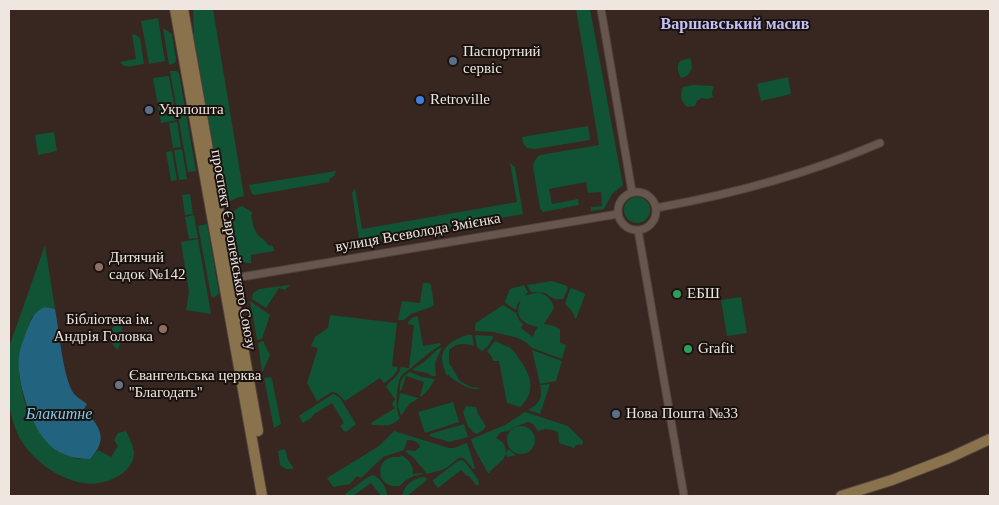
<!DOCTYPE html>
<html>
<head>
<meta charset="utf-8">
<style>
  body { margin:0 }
  #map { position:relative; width:999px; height:505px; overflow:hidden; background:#372720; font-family:"Times New Roman",serif }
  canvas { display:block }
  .frame { position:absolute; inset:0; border:10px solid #f0e6e0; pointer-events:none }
</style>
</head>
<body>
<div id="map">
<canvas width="999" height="505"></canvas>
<div class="frame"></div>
</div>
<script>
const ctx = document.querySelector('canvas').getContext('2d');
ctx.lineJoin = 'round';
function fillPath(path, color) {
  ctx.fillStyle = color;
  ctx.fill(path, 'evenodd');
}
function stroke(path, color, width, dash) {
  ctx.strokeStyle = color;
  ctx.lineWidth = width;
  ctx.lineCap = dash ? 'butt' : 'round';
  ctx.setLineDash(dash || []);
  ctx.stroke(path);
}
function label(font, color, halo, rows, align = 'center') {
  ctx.font = font + ' "Times New Roman",serif';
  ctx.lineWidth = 4;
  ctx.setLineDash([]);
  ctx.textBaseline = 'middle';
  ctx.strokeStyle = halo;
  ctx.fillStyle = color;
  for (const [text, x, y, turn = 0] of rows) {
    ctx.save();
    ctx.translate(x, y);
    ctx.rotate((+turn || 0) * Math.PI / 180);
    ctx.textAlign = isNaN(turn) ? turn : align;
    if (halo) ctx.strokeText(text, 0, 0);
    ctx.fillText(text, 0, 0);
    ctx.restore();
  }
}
const green = new Path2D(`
  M193,9H213L244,196C236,198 229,200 224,207L194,37Z
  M576,9H590L623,185L612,194L604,209L591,211V207L602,206L601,192L588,193L586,182L549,189L552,204L578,199L579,205L543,212L540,208L533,167C534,161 535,159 540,155L599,145Z
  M158,18L165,61L149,64L141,21Z
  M163,28L172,34L176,59L175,63L169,65Z
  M132,34L136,35L140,38L144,64C135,65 125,70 120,62L136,59Z
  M690,58C694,67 692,75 681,78C678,72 676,68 680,61Z
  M170,71H176L179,73L196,171L188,172Z
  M169,76L177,120L161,123L153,78Z
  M788,77L791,94L761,101L757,84Z
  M693,85L714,86L712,93L713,97L708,99L701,98L697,101L695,106L687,107C680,100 680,95 683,87Z
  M177,122L181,147L173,148L169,123Z
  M588,126L590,140L535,149L527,148L523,143L522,137Z
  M54,132L57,151L38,155L35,135Z
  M182,149L187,179L179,180L174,150Z
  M172,151L177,180L171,181L166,152Z
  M510,163L515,167L523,214L362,242L359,239L352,193L355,188L362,229L517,202Z
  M336,171L334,176L329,179V182L255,195L252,194L249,185Z
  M190,194L193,214L185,215L182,195Z
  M624 210a13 13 0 1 1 26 0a13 13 0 1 1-26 0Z
  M242,206L253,213L251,215C253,223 253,230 259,236C262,239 265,240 268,245L273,246L274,251L251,255V263C246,263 243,263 239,260C234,255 227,222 230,216C232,211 238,208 242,206Z
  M194,215L198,238L189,239L185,217Z
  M207,224L219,293L214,298L211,296L198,226Z
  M198,239L211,314L186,310L189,292L181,242Z
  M45,245L55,309L45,307L32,317L19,356V374L24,400L35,424L57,451L66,455L78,459H90L98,450L111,457L118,446L114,440L118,433L126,431C129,437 133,445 134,452C134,475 102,487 83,483C58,479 32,460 19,437C14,427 11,414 9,404V347Z
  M552,281L567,286L568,288L563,299H554L545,293L531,292L527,285Z
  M423,283H429L431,285L434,305L431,307L411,314L404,320H398L402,301L420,303Z
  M290,285L285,290L279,288L266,308L252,299L253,293L259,289Z
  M524,285L528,292L525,296C538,290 550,293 554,308L544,324L554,326L560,329V343L566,345L562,359L532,348L527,343L518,338L494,332L475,331V327L476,323L503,305L516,313L519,320L523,324L521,328L533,337L535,331L538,327C523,324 513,317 521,300L518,303L516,310L505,303V301L510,289Z
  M571,288L584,293L585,295L576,319L575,318C573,311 570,309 565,304L570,289Z
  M741,297L747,333L727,336L721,300Z
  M250,301L270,315L262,339L257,340Z
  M330,315L397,323L392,366L398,367C396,375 391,378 384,383L380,378L345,401C341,397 338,392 332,392L317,401L307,383L318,348L311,346L315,337L328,328Z
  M417,316L418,317L423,346L440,343L441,345C430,351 421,360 412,367C409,370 405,372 402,375C396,382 395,409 400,418C391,428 384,425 372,425L371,423L395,408L392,404L395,399L386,387C391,379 398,378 401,367L409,368L414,325L408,324V322L412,318Z
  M120,323L123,333L118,350C110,343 110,338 112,328Z
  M467,335H472L474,346C464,343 457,343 449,350V363L460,381L471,387L481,388C469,392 460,383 450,377L449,374L447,376C445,371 442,364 442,359C441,346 457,338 467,335Z
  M476,335L493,336V338L488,346L482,351L477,347L475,336Z
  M263,341L270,355L262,373L258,343Z
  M495,341C500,343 505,345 510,348C514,350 517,356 520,360C532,377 536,392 520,407L507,403L499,361H493L492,357L487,351Z
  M442,347L435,363L436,376H432L427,373L412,370C417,366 422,364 426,360C434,354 432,352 442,347Z
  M532,350L562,361L556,381L540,384Z
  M410,372L422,377L435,379L429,389L421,397L420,396L424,382L406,376L401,391L400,390C399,382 403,375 410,372Z
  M270,377L272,379L281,424L274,428L264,378Z
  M550,384L540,414L528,410C539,404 543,398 540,385Z
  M400,393L419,398L409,404L401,416L398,406Z
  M333,394L336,395L340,398L356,424L355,425L346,432L344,431L340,426L344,423L332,403L314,414L311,418L303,423L299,416L300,415Z
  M453,402L459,422L425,433L418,412Z
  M466,406L476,407L478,414L486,426L483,430L477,434L473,432L469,427H468L463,412Z
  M525,412L568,426L583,441L582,445C578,444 576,444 574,448L559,443L558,432C551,429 545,428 538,431L533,424L528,422L514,427L509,431L501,432L496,438C504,443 505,443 506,453L508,449L516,455L507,457L506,454C502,463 495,465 489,473H488L474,448L471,439L505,425Z
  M464,424L468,437L449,442L430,436V434Z
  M507 440a14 14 0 1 1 28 0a14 14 0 1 1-28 0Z
  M394,431L449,448H454L467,443L475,468L473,469C459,450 461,458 446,468C441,471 432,472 427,474L413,457L406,452L407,450L415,451L420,447C418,441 413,440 407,440L404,450L383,457L361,478L357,476L350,484L333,487L327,478L379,446Z
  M285,449L288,460L293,467V469H286L280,465L278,451Z
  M401,455C409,459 413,465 413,474L422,473L423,474C413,476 407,478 400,486C374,490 373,453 400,457Z
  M462,460L465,462L478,479L479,484L477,486L469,476H467L461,470L438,488L434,483L433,480L458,461Z
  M373,475C380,478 388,489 387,496H381L371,483L353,496L345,495V494L368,477Z
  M425,477L427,480L407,496H402C405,484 413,478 425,477Z`);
const water = new Path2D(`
  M45,307L55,309C59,329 63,379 74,394C78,398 83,401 87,404L84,409C100,427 109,439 90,459C73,459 56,454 45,440C30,423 16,379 19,356C20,348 24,338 27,330C32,319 33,312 45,307Z`);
const street = new Path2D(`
  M601,9L632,192
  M618 211a19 19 0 1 1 38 0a19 19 0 1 1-38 0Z
  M656,208C733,194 808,174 880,143
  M638,230L684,496
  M229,279L618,214`);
const secondary = new Path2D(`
  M175,9L262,496
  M183,9L258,431
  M841,496L892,480L949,458L990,439`);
const markers = [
  [453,61,5,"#5c6f8a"],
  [420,100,5,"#3f7fe0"],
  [149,110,5,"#5c6f8a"],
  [99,267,5,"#8d6e63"],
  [677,294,5,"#2e9e5b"],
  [163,329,5,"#8d6e63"],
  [688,349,5,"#2e9e5b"],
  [119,385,5,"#6b7280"],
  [616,414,5,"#5c6f8a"]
];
const poiNames = [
  ["Паспортний",463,52],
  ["сервіс",463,69],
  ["Retroville",430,100],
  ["Укрпошта",159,110],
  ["Дитячий",109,258],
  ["садок №142",109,275],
  ["ЕБШ",687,294],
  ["Бібліотека ім.",153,320,"right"],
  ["Андрія Головка",153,337,"right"],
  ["Grafit",698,349],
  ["Євангельська церква",129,376],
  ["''Благодать''",129,393],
  ["Нова Пошта №33",626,414]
];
const streetNames = [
  ["вулиця Всеволода Змієнка",418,233,-10],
  ["проспект Європейського Союзу",233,250,80]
];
const neighbourhoodNames = [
  ["Варшавський масив",735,25]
];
const waterNames = [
  ["Блакитне",59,415]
];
fillPath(green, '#115335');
fillPath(water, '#22647f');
stroke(street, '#50433d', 9);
stroke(secondary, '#50433d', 12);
stroke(street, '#67564d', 7);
stroke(secondary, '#8a734c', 10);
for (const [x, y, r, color] of markers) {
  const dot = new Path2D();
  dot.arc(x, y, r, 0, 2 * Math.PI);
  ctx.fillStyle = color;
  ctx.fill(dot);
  stroke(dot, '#19120f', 2);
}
label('15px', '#f0e6e0', '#19120f', poiNames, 'left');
label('15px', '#f0e6e0', '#19120f', streetNames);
label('bold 16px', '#c5c0f9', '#19120f', neighbourhoodNames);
label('italic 16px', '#7accf1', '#19120f', waterNames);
</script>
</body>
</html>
